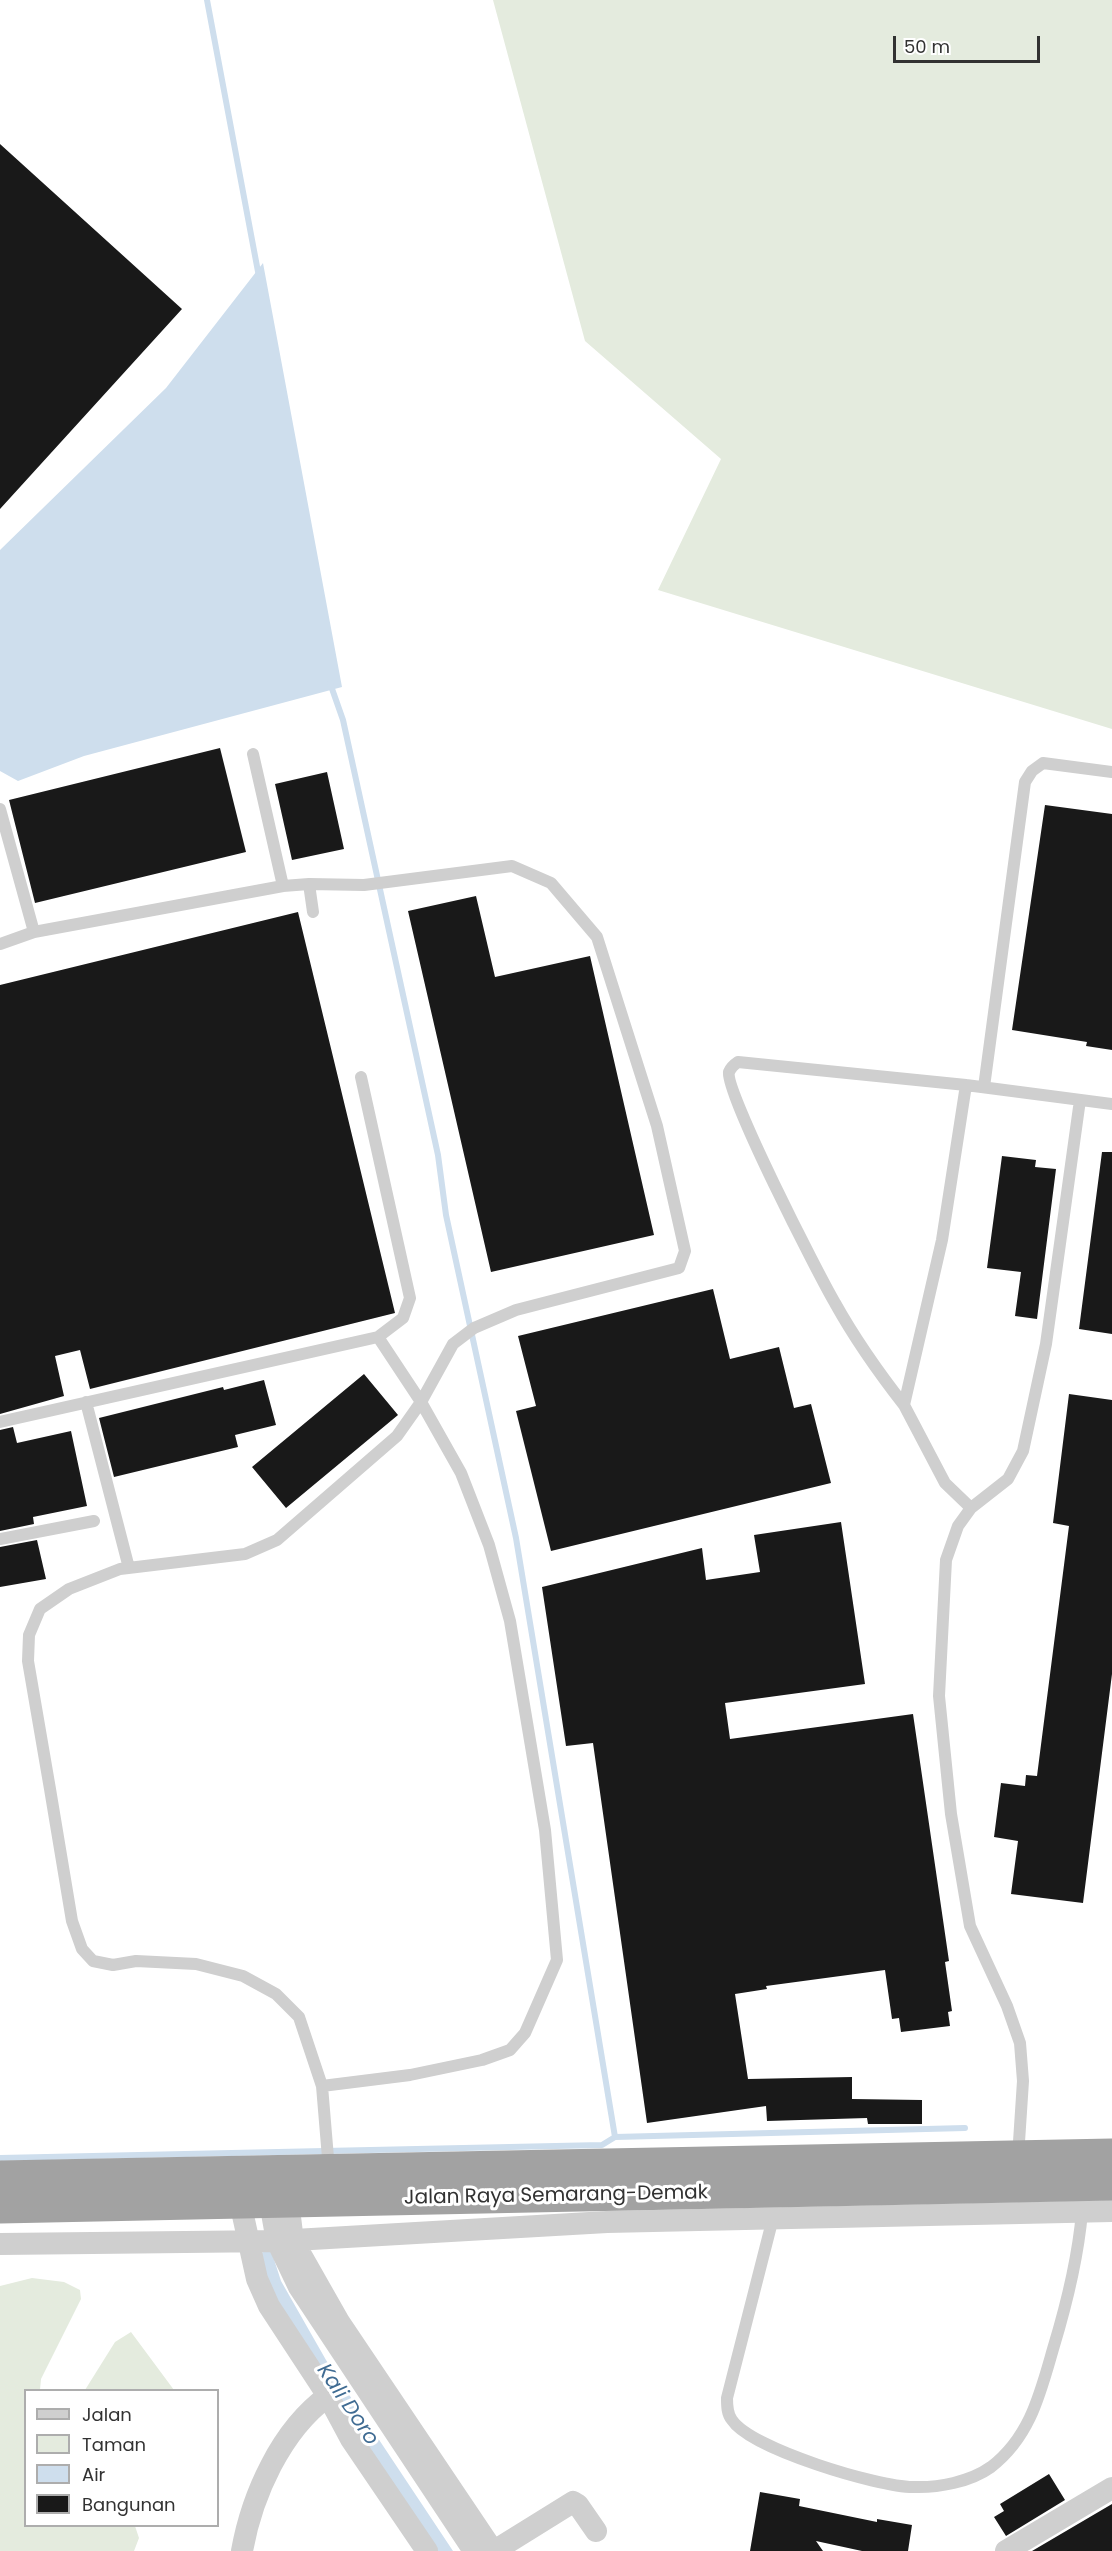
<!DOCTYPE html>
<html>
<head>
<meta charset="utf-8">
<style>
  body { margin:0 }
  #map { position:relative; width:1112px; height:2551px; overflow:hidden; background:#fff; font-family:Poppins,sans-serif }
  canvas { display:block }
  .legend { position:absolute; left:24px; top:2389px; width:195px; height:138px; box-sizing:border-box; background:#fff; border:2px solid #adadad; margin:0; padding:8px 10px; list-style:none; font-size:18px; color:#323232 }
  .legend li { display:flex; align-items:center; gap:12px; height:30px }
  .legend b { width:30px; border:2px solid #adadad }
  .scale { position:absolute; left:893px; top:36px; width:147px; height:27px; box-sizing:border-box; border:3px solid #323232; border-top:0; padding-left:8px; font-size:18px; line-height:21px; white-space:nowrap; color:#323232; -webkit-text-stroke:4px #fff; paint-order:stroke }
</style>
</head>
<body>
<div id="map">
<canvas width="1112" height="2551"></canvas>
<ul class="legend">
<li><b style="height:8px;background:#cfcfcf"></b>Jalan</li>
<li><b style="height:16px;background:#e4ebde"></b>Taman</li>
<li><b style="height:16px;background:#cedeed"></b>Air</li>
<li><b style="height:16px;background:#191919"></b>Bangunan</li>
</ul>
<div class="scale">50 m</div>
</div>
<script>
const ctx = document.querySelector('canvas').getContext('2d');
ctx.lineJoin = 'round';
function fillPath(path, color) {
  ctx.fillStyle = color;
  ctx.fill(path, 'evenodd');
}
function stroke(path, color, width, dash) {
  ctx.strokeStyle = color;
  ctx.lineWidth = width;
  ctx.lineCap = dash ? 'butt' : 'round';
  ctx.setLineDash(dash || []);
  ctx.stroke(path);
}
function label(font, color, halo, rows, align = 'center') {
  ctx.font = font + ' Poppins,sans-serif';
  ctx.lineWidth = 6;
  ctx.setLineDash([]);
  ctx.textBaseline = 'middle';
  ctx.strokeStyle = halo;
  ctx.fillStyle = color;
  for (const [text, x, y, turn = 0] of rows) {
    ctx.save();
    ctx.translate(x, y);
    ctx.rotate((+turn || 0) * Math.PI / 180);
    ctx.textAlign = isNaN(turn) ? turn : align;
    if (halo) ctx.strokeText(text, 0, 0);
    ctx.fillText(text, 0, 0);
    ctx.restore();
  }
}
const green = new Path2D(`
  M493,0H1112V729L658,590L721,459L585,341Z
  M32,2278L64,2282L80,2290L81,2299L41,2379L40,2390H26V2526H135L139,2538L134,2551H0V2286Z
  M131,2332L174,2390H85L115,2342Z`);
const water = new Path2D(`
  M263,263L342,687L84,756L18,781L0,771V550L166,388Z
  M271,2250L281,2281L326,2360L453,2551H434L281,2321L260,2253Z`);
const stream = new Path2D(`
  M207,0L259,277
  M330,683L343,720L438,1155L446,1215L516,1538L615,2137
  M0,2158L602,2145L615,2137L965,2128`);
const building = new Path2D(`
  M0,144L182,309L0,509Z
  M220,748L246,852L35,903L9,800Z
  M327,772L344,849L292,860L275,784Z
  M1045,805L1112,814V1050L1086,1046L1087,1042L1012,1030Z
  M476,896L495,977L590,956L654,1235L491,1272L408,911Z
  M298,912L395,1313L90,1389L80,1350L55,1356L64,1396L0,1414V985Z
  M1102,1152H1112V1334L1079,1329Z
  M1002,1156L1036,1160L1035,1167L1056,1169L1037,1319L1015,1316L1021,1272L987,1268Z
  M713,1289L730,1359L779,1347L794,1408L811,1404L831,1483L551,1551L516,1411L536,1406L518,1336Z
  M364,1374L398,1415L286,1508L252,1467Z
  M264,1380L276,1425L235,1435L238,1447L114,1477L99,1418L223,1387L224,1390Z
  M1069,1394L1112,1400V1674L1083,1903L1011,1894L1018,1841L994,1837L1001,1783L1025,1786L1026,1775L1037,1776L1069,1526L1053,1523Z
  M13,1427L17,1443L71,1431L87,1506L33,1517L34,1524L0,1531V1430Z
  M841,1522L865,1684L725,1703L730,1739L913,1714L949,1961L945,1962L952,2011L948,2012L950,2026L901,2032L899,2018L892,2019L885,1970L766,1986L767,1989L735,1994L748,2079L852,2077V2099L922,2100V2124H868L867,2118L767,2121L766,2106L647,2123L593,1743L566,1746L542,1587L702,1548L706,1580L760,1572L754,1535Z
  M37,1540L46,1579L0,1587V1547Z
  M1049,2474L1065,2500L1006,2536L994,2517L1004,2511L1000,2504Z
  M760,2492L800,2499L799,2506L877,2522V2519L912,2525L908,2551H862L816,2541L823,2551H750Z
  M1112,2504V2551H1032Z`);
const service = new Path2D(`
  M253,754L283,886
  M0,809L34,932
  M309,884L364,885L512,866L551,883L597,937L657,1126L685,1251L679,1268L516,1310L474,1328L453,1344L421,1402L397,1436L277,1540L245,1554L120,1569L69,1589L40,1609L29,1635L28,1661L50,1789L72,1921L82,1949L93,1961L113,1965L136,1961L196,1964L243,1976L276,1994L299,2017L322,2086L329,2170
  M0,944L34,932L283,886L309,884L313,912
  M966,1085L942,1240L904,1405L945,1483L971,1508
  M984,1087L1025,782L1032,771L1043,763L1112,772
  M86,1402L129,1568
  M904,1405C879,1373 855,1339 835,1303C819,1276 724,1090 729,1072C731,1067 735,1064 738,1062L966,1085L1112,1104
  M0,1422L378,1337L403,1318L410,1298L361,1077
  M0,1539L94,1521
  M322,2086L410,2075L482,2060L510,2050L525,2033L557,1960L545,1830L510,1621L489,1545L461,1473L421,1402L378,1337
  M1018,2157L1023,2081L1020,2043L1007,2006L970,1926L951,1814L939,1696L946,1560L958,1526L971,1508L1008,1479L1023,1451L1046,1344L1080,1100
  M773,2218L727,2398C727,2406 727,2414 732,2420C751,2449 878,2487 913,2487C938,2488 970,2482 991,2467C1030,2437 1040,2394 1053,2349C1067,2303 1078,2259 1082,2212`);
const minor = new Path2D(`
  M288,2201L293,2241L339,2322L493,2551
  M240,2202L257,2279L269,2306L328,2396C281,2430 252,2495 242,2551
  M270,2202L277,2241L299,2287L474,2551
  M0,2244L277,2241L607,2222L1112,2211
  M328,2396L351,2439L427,2551
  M494,2551L573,2502L578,2505L596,2531
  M1006,2551L1112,2488`);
const trunk = new Path2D(`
  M0,2177L1112,2155
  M0,2207L1112,2184`);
const streetNames = [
  ["Jalan Raya Semarang-Demak",556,2196,-1]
];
const waterNames = [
  ["Kali Doro",347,2405,56]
];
fillPath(green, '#e4ebde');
fillPath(water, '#cedeed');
stroke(stream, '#cedeed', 6);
fillPath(building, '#191919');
stroke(service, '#cfcfcf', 12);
stroke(minor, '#cfcfcf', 22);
stroke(trunk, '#a2a2a2', 33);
label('20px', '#323232', '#fff', streetNames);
label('italic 21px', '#406c93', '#fff', waterNames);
</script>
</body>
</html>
